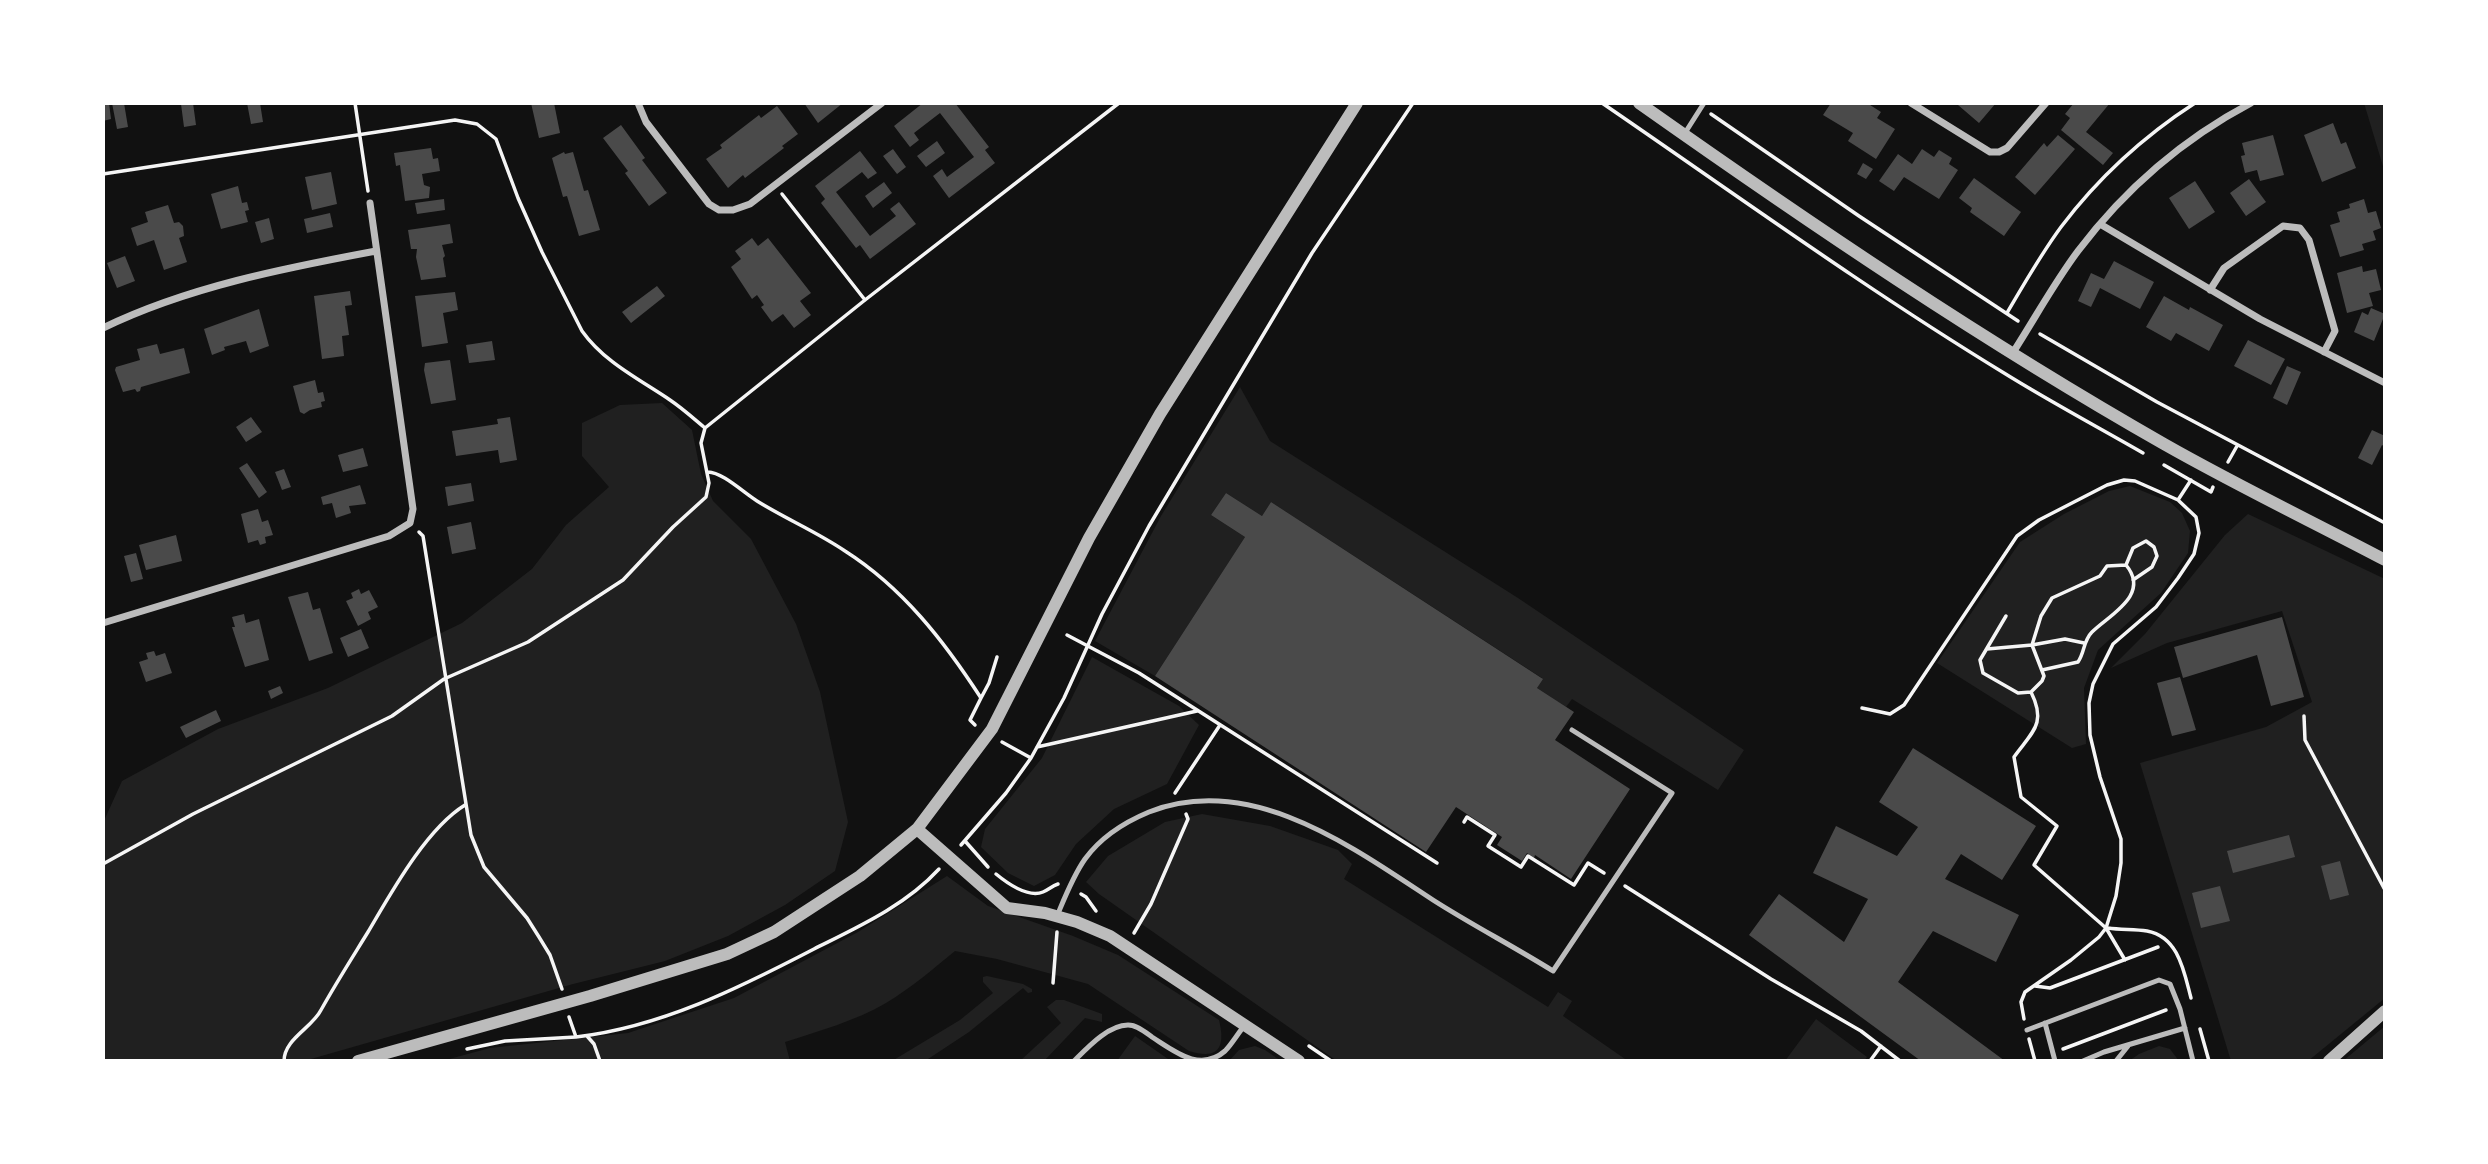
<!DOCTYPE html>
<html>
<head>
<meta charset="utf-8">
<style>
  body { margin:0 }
  #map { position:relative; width:2488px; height:1164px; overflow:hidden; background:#111; font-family:Bitter,serif }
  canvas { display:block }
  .frame { position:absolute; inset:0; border:105px solid #fff; pointer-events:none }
</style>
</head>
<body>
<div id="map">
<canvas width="2488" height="1164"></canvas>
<div class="frame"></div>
</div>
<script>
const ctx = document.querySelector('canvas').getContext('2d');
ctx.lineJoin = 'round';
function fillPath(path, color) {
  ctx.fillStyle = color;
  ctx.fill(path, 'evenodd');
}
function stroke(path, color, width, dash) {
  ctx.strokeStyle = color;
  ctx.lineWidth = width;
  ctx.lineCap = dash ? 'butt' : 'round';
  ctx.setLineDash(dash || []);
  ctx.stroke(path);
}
const green = new Path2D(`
  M2364,103H2385V173Z
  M1240,387L1270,441L1518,598L1744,750L1718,790L1572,699L1566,707L1537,688L1542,678L1271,502L1262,516L1226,493L1211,515L1245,537L1155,676L1095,641L1161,516Z
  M662,403L692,430L701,474L713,501L751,539L796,624L820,692L848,822L835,871L785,905L728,936L665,961L573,984L304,1061H103V823L122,781L218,729L328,688L462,623L532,569L566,525L609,487L582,456V423L620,405Z
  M2130,486L2170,502L2182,513L2190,531L2188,553L2161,593L2098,650L2084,688L2086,744L2072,748L1937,663L2020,542L2064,514L2109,491Z
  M2248,514L2385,579V998L2308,1061H2231L2140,763L2266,727L2312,702L2282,611L2167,643L2111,668L2145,634L2225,535Z
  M1092,657L1179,706L1199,725L1167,784L1114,809L1076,844L1055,875L1034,886L1008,873L981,847L985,829L1042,758Z
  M1202,814L1270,826L1338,850L1352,864L1344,879L1548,1007L1558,992L1572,1001L1563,1016L1628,1061H1337L1099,894L1086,882L1108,856L1165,822Z
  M947,876L988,906L1073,936L1118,955L1219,1020C1226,1048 1218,1060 1189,1051L1088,984L997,959L955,951C933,969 911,988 886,1003C855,1021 819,1031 785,1042L790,1061H442L490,1048L628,1033L734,998L858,932Z
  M987,976L1023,984L1032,989V992L1028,993L1023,988L969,1032L925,1061H892L960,1020L993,993L983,982V977Z
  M1056,1000H1064L1102,1014V1022L1085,1018L1044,1061H1020L1061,1023L1047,1007Z
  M1816,1019L1867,1057L1864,1061H1785Z
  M2385,1026V1061H2343Z
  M1135,1036L1171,1061H1117Z
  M1255,1046L1265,1050L1281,1061H1229L1239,1050Z
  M2159,1046L2170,1049L2179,1061H2129L2139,1054Z`);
const building = new Path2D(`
  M103,103H109L111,119L103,121Z
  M112,103H124L128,127L117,129Z
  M193,103L196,125L184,127L181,104Z
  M247,103H260L263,122L251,124Z
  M531,103H554L560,133L539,138Z
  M804,103H843L818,123Z
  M923,103H955L989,147L985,150L995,163L949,198L933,176L942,169L947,177L974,157L940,113L914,133L919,140L910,147L894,126Z
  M1831,103H1867L1881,112L1877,118L1895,129L1876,159L1848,141L1853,133L1823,115Z
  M1959,103H1996L1979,123L1958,105Z
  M2074,103H2110L2086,132L2113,153L2103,165L2061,130L2070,118L2065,114Z
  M777,106L798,134L782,146L784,148L745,178L743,175L728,188L706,159L722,148L720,145L759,115L761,118Z
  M2333,123L2341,144L2346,142L2356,168L2322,182L2304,135Z
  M621,125L645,158L642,160L667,193L649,206L625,173L628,171L603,138Z
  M2058,135L2075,149L2035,195L2015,177L2044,143L2047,147Z
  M2273,135L2284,175L2260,181L2257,170L2245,173L2241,156L2245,155L2242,143Z
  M937,141L945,153L926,167L917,156Z
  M431,148L433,159L438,158L440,171L422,174L424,185L430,187L429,198L405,201L400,165L396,166L394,153Z
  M893,149L906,167L897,174L883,156Z
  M1922,149L1934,157L1939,150L1952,158L1949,164L1958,170L1939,199L1904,177L1894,191L1879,181L1898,154L1912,164Z
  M860,151L877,173L868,179L862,172L836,192L870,236L896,216L890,209L899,202L916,224L870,259L860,245L856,248L821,203L825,199L815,186Z
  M564,152L565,154L573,152L584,191L588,190L600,230L579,236L567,196L563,197L552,158Z
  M1863,163L1873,169L1866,179L1857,174Z
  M331,172L337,204L312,210L305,177Z
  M1974,178L2021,212L2004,236L1970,212L1972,208L1959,198Z
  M2249,179L2266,202L2246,216L2230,193Z
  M2195,181L2215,212L2189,229L2169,198Z
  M884,182L892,193L873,208L865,196Z
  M238,186L242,203L247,202L249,210L245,211L248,222L221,229L211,194Z
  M444,199L445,210L417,214L415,203Z
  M2364,199L2368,213L2376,211L2381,228L2373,231L2376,240L2362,244L2364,250L2340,257L2330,225L2340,222L2337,212L2350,208L2349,204Z
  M168,205L174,223L179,222L183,226L184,236L179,238L187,262L164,270L154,240L137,246L131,228L148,222L145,212Z
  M330,213L333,227L307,233L304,219Z
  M269,218L274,239L261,243L255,222Z
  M450,224L453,243L442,245L445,256L443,258L446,277L421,280L416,257L417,249H411L408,230Z
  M752,238L758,246L768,238L811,293L800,301L811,315L794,328L783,314L772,322L761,307L764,305L757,295L752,299L731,267L741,259L735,251Z
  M125,256L135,281L117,288L107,263Z
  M2114,261L2154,282L2140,309L2100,288L2091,307L2078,301L2091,273L2104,279Z
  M2362,266L2363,272L2376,269L2381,290L2369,293L2373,306L2347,313L2337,273Z
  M657,286L665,296L631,323L622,312Z
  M350,291L352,305L345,306L349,335L342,336L344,356L322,359L314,296Z
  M455,292L458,310L443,313L448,343L422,347L415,296Z
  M2164,296L2189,310L2190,307L2223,325L2209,351L2176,333L2171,341L2146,327Z
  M2371,308L2385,314L2374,341L2354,332L2362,312L2368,315Z
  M259,309L269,346L250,353L246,341L224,347L225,350L212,355L204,329Z
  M2248,340L2285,359L2271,385L2234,366Z
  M492,341L495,360L469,363L466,345Z
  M157,344L160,354L184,348L190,373L141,387L140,391L137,392L135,389L123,392L115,370L116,367L140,360L137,349Z
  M450,360L456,400L431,404L424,370L425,363Z
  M2287,366L2301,372L2287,405L2273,398Z
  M315,380L318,393L323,392L325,401L321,402L322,407L310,410L304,414L300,412L293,386Z
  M251,417L262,432L246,442L236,427Z
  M510,417L517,460L500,463L498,450L456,456L452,431L498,424L497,419Z
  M2372,430L2385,436V447L2382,445L2372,465L2358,458Z
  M363,448L368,466L343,472L338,455Z
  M247,463L267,492L259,498L239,468Z
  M284,469L291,487L282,490L275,472Z
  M471,483L474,501L448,506L445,487Z
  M360,485L366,504L349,506L351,513L336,518L332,503L323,505L321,497Z
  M1226,493L1262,516L1271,502L1543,679L1537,688L1574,712L1555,740L1630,789L1571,879L1535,855L1534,858L1527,853L1522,861L1497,845L1502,837L1456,807L1426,852L1155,676L1245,537L1211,515Z
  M258,509L262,522L268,520L273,535L265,537L266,543L260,545L258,540L248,543L241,514Z
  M471,522L476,549L452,554L447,527Z
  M176,535L182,561L146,570L139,545Z
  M136,553L143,579L131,582L124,556Z
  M359,589L361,594L369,590L378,607L368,612L371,619L358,626L346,601L353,598L351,593Z
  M308,592L313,610L320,608L333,653L309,661L288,597Z
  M244,614L246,623L259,619L269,660L245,667L232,627H235L232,617Z
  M2282,617L2304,697L2271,706L2257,655L2183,678L2174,647Z
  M361,629L369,648L348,657L340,638Z
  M154,651L156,656L165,653L172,673L146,682L139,662L148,659L146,653Z
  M2180,677L2196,730L2172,736L2157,683Z
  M280,686L283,693L271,699L268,691Z
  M216,710L221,721L186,738L180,727Z
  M1913,748L2036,826L2002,880L1961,854L1945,879L2019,915L1996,962L1933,931L1898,982L2005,1061H1921L1749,935L1779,894L1844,942L1868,899L1813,873L1836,826L1897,856L1918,827L1879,802Z
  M2289,835L2295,857L2233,873L2227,851Z
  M2340,861L2349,895L2330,900L2321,866Z
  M2220,886L2230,921L2201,928L2192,893Z`);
const path = new Path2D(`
  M355,103L368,191
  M1602,103C1735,194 1866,289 2004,373C2049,401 2096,426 2143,453
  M1711,114L1859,216L2018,321
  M103,174L455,120L477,124L496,139L518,198L542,252L582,331C604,362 639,379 670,400C682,408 693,418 705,428
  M782,194L865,300
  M2007,313C2024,284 2041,254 2061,227C2098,178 2144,136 2195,103
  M2040,334L2157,402L2385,523
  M2228,462L2237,446
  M2164,465L2211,492L2213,487
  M708,472C722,472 744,493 757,501C786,519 817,532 845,551C903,588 944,641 981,698L970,720L975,725
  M2178,500L2191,480
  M419,532L423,536L471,835L484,867L527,918L539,937L550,955L562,989
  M2126,565L2133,548L2146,541L2154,547L2157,556L2152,567L2133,580
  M2006,616L1980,660L1983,673L2018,693L2031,692L2042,681L2044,676L2032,645L2041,616L2052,598L2100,576L2107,566L2126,565C2151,595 2109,615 2092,632C2083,641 2085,652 2078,662L2042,670
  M1067,635L1139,673L1437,863
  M1987,649L2032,645L2065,639L2084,643
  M2031,692C2047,724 2032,732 2014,757L2021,797L2057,826L2034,865L2106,928L2125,960
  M981,698L989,683L997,657
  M1862,708L1890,714L1904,705L2017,536L2039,520L2107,485L2124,480L2135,481L2178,500L2196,517L2199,533L2194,554L2178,578L2156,607L2113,644L2093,684L2089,703L2090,735L2100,777L2121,839V863L2116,896L2106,928L2099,937L2071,960L2025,992L2021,1002L2024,1019
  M2304,716L2305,740L2385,890
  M1002,742L1031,758
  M1037,747L1197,711
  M1175,793L1220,725
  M1464,822L1467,817L1495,835L1488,846L1521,867L1528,856L1574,885L1588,863L1604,873
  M965,841L988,867
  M961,845L1006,793L1031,758L1064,698L1102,614L1149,526L1312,253L1413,103
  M103,864L193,814L392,716L444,679L528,642L623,580L673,527L706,497L709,483L701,443L705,428L865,300L1119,103
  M996,874C1007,883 1028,898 1043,892C1048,890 1052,886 1058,884
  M1625,886L1771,979L1861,1031L1900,1061
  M1081,894L1086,897L1096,911
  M2108,928C2121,930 2134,929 2147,931C2179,937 2184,972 2191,998
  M1134,933L1151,904L1188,819L1186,814
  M1053,983L1057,932
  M2035,986L2050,988L2158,947
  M569,1017L576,1037C661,1027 739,988 814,949C858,927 905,906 939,869
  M2200,1029L2209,1061
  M587,1036L594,1044L600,1061
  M2029,1039L2035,1061
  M1309,1046L1331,1061
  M467,1049L505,1041L576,1037
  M2063,1049L2166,1010
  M284,1061C284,1039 312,1028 321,1010C336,983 352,958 368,932C391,893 426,829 465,805
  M1870,1061L1881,1046`);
const service = new Path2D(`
  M1685,133L1704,103
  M1057,916C1065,897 1073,876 1085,859C1101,837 1125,822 1149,812C1251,772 1352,847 1433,900C1472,925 1513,946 1553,971L1672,793L1572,730
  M2045,1023L2055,1061
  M2027,1030L2159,980L2170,984L2180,1009L2193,1061
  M1074,1061C1087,1048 1108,1025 1128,1025C1137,1025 1145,1032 1152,1037C1174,1051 1200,1073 1225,1051C1232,1044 1238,1033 1245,1025
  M2083,1061L2104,1052L2185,1028
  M2116,1061L2128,1046`);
const minor = new Path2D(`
  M638,103L646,122L709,204L719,210H733L750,204L882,103
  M1911,103L1990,152H1999L2007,148L2046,103
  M2100,224L2260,319L2385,383
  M2210,290L2224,268L2283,226L2300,228L2309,240L2335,331L2324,352
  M103,328C187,287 285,268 376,251
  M2012,354C2034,320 2054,283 2078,251C2125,189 2183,139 2251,103
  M103,623L389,536L410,523L413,509L370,203`);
const tertiary = new Path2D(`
  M1639,103C1809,223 1983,341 2164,444C2236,485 2311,521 2385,560
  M917,829L1007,908L1045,913L1077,922L1110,936L1299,1061
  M358,1061L590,996L727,954L774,932L860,876L917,829L992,729L1089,538L1160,414L1357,103
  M2329,1061L2385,1011`);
fillPath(green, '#202020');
fillPath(building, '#4a4a4a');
stroke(path, '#f5f5f5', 3.5);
stroke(service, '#bcbcbc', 5);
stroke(minor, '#bcbcbc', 7);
stroke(tertiary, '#bcbcbc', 12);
</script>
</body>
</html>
